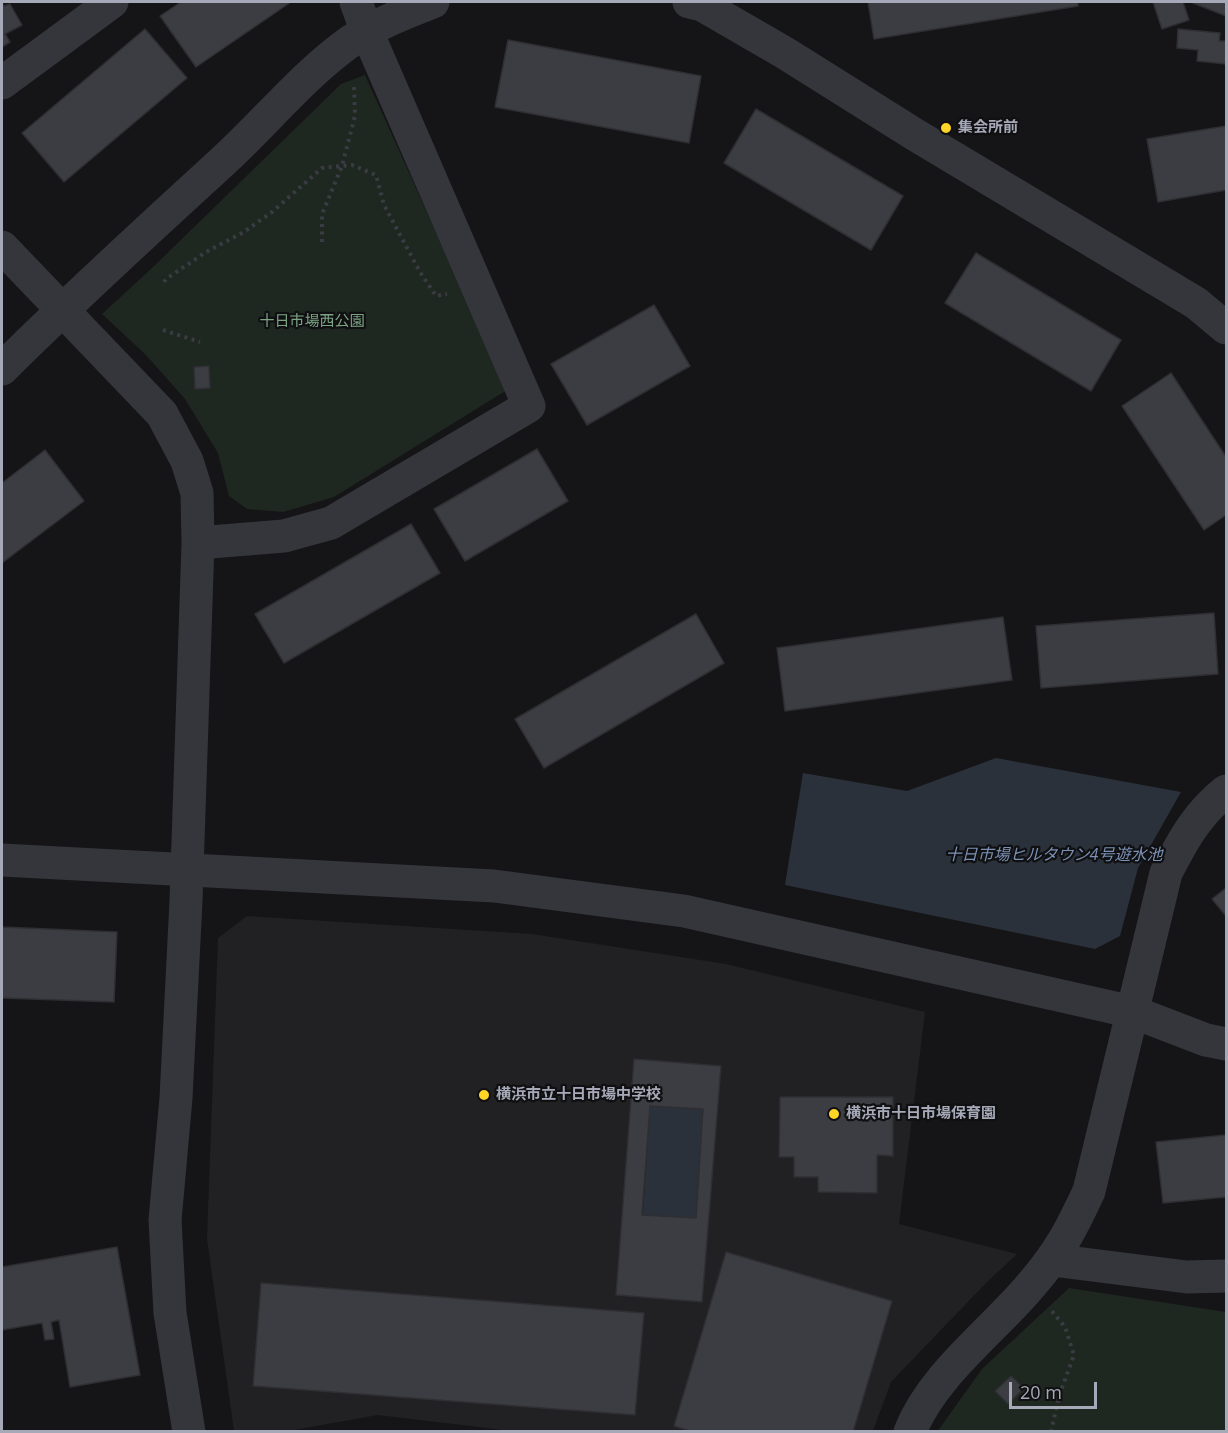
<!DOCTYPE html>
<html>
<head>
<meta charset="utf-8">
<style>
  body { margin:0 }
  #map { position:relative; width:1228px; height:1433px; overflow:hidden; background:#151517; font-family:"Open Sans",sans-serif }
  canvas { display:block }
  .frame { position:absolute; inset:0; border:3px solid #a6a9b8; pointer-events:none }
  .scale { position:absolute; left:1009px; top:1382px; width:88px; height:27px; box-sizing:border-box; border:3px solid #a6a9b8; border-top:0; padding-left:8px; font-size:18px; line-height:21px; white-space:nowrap; color:#a6a9b8; -webkit-text-stroke:4px #101012; paint-order:stroke }
</style>
</head>
<body>
<div id="map">
<canvas width="1228" height="1433"></canvas>
<div class="frame"></div>
<div class="scale">20 m</div>
</div>
<script>
const ctx = document.querySelector('canvas').getContext('2d');
ctx.lineJoin = 'round';
function fillPath(path, color) {
  ctx.fillStyle = color;
  ctx.fill(path, 'evenodd');
}
function stroke(path, color, width, dash) {
  ctx.strokeStyle = color;
  ctx.lineWidth = width;
  ctx.lineCap = dash ? 'butt' : 'round';
  ctx.setLineDash(dash || []);
  ctx.stroke(path);
}
function label(font, color, halo, rows, align = 'center') {
  ctx.font = font + ' "Open Sans","Noto Sans JP",sans-serif';
  ctx.lineWidth = 4.5;
  ctx.setLineDash([]);
  ctx.textBaseline = 'middle';
  ctx.strokeStyle = halo;
  ctx.fillStyle = color;
  for (const [text, x, y, turn = 0] of rows) {
    ctx.save();
    ctx.translate(x, y);
    ctx.rotate((+turn || 0) * Math.PI / 180);
    ctx.textAlign = isNaN(turn) ? turn : align;
    if (halo) ctx.strokeText(text, 0, 0);
    ctx.fillText(text, 0, 0);
    ctx.restore();
  }
}
const built = new Path2D(`
  M247,916L532,934L726,964L925,1012L899,1224L1017,1254L986,1283L891,1382L873,1431L520,1432L378,1415L288,1431H234L207,1239L218,938Z`);
const green = new Path2D(`
  M365,75L507,390L334,497L283,512L247,509L229,496L218,453L185,399L146,355L102,314L152,268L341,84Z
  M1069,1288L1226,1312V1431L937,1432L982,1369Z`);
const water = new Path2D(`
  M996,758L1181,792L1138,868L1120,936L1095,949L785,885L803,773L907,791Z
  M650,1106L703,1109L696,1218L643,1215Z`);
const building = new Path2D(`
  M2,2L4,6L10,4L22,25L5,34L10,42L2,47Z
  M181,2H291L196,67L160,16Z
  M868,2H1078V6L874,39Z
  M1153,2H1183L1189,20L1162,29Z
  M1192,2H1226V16L1193,3Z
  M145,29L187,78L64,182L22,133Z
  M1178,29L1220,33L1219,41H1226V64L1197,61L1198,50L1177,48Z
  M508,40L701,76L689,143L495,107Z
  M756,109L903,196L871,250L724,163Z
  M1226,126V190L1158,202L1147,139Z
  M976,253L1121,340L1091,391L945,303Z
  M654,305L690,366L587,425L551,364Z
  M209,366L210,388L195,389L194,367Z
  M1171,373L1226,457V515L1204,530L1122,406Z
  M537,449L568,501L465,561L434,509Z
  M45,450L84,501L2,563V483Z
  M411,524L440,573L284,663L255,614Z
  M1214,613L1218,674L1041,688L1036,626Z
  M696,614L724,663L544,768L515,719Z
  M1003,617L1012,680L785,711L777,648Z
  M1226,888V916L1212,899Z
  M2,927L117,932L114,1002L2,998Z
  M634,1059L721,1066L702,1302L616,1295ZM650,1106L703,1109L696,1218L642,1215Z
  M780,1097H893V1156L877,1155V1193L818,1192V1177H794V1157H779Z
  M1226,1135V1197L1163,1203L1156,1142Z
  M117,1247L140,1375L70,1387L59,1320L51,1322L54,1339L45,1340L42,1323L2,1330V1267Z
  M726,1252L892,1301L853,1432H693L674,1426Z
  M261,1283L644,1313L635,1415L253,1386Z
  M1011,1376L1024,1388L1008,1404L995,1391Z`);
const path = new Path2D(`
  M322,242V214L342,166L355,116L354,84
  M164,282L166,279L206,252L244,232L272,212L322,168L352,165L376,175L384,205L420,272L436,296L447,294
  M163,330L200,342
  M1051,1432L1059,1396L1074,1355L1065,1327L1051,1310`);
const minor = new Path2D(`
  M689,2L702,5L785,53L914,134L1196,303L1226,328
  M2,83L112,2
  M2,247L162,414L187,461L197,493L198,543L186,901L176,1098L165,1220L170,1313L189,1432
  M2,369C73,298 147,231 221,163C265,123 303,75 351,41C376,24 405,13 433,2
  M198,543L284,536L331,523L529,406L367,32L356,2
  M2,860L494,886L684,911L1133,1012L1206,1040L1226,1044
  M1052,1260L1187,1277L1226,1276
  M910,1432C932,1375 994,1330 1032,1284C1059,1253 1072,1228 1089,1191L1166,873C1183,840 1197,814 1226,791`);
const markers = [
  [946,128,6,"#fcd527"],
  [484,1095,6,"#fcd527"],
  [834,1114,6,"#fcd527"]
];
const poiNames = [
  ["集会所前",958,128],
  ["横浜市立十日市場中学校",496,1095],
  ["横浜市十日市場保育園",846,1114]
];
const parkNames = [
  ["十日市場西公園",312,322]
];
const waterNames = [
  ["十日市場ヒルタウン4号遊水池",1054,855]
];
fillPath(built, '#212124');
fillPath(green, '#1f2721');
fillPath(water, '#2a313b');
fillPath(building, '#3c3d42');
stroke(building, '#2f2f33', 1.5);
stroke(path, '#3b3c43', 4, [3, 4.5]);
stroke(minor, '#35363c', 33);
for (const [x, y, r, color] of markers) {
  const dot = new Path2D();
  dot.arc(x, y, r, 0, 2 * Math.PI);
  ctx.fillStyle = color;
  ctx.fill(dot);
  stroke(dot, '#101012', 2);
}
label('bold 15px', '#a6a9b8', '#101012', poiNames, 'left');
label('15px', '#7ca484', '#101012', parkNames);
label('italic 16px', '#7b91b5', '#101012', waterNames);
</script>
</body>
</html>
